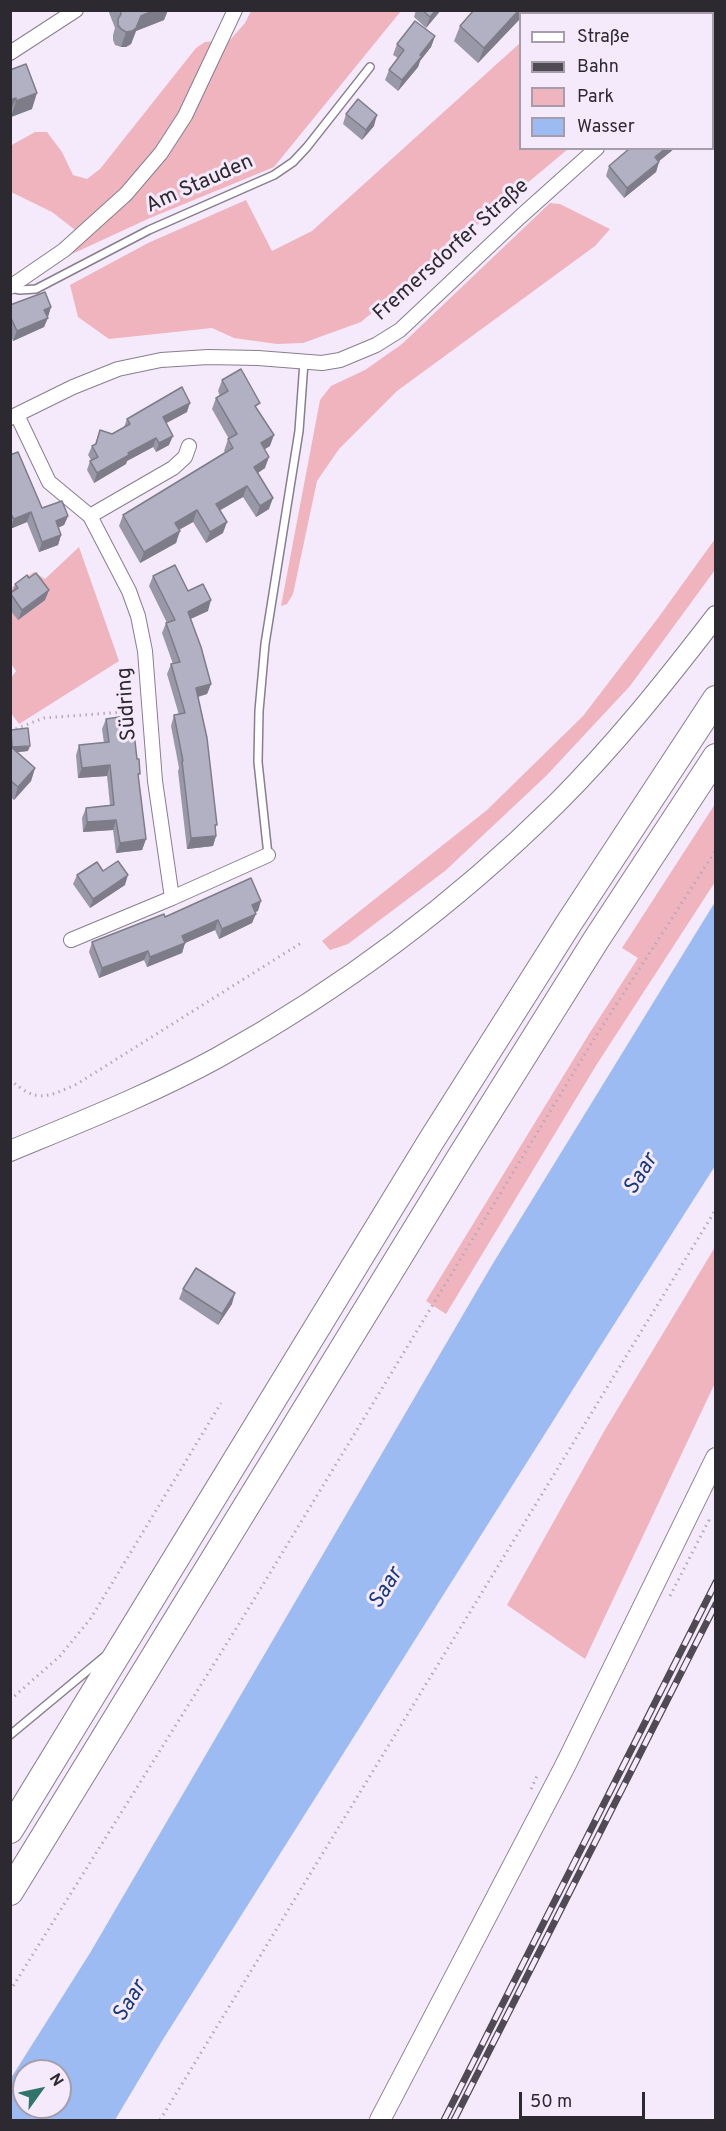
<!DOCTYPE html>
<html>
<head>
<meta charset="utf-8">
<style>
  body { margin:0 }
  #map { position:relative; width:726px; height:2131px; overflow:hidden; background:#f5eafb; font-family:Overpass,sans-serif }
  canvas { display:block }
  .frame { position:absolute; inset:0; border:12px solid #2d2930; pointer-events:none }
  .legend { position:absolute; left:519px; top:12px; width:195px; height:138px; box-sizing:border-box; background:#f5eafb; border:2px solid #a59daa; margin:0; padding:8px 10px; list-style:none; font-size:18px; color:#2d2930 }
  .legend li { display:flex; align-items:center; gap:12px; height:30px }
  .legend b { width:30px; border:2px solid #a59daa }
  .north { position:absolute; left:12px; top:2059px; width:60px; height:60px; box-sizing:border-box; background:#f5eafb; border:2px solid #a59daa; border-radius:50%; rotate:57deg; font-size:16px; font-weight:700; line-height:24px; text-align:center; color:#2d2930 }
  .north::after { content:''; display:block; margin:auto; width:21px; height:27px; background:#2f756c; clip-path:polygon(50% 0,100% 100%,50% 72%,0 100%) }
  .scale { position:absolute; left:519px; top:2092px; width:126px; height:27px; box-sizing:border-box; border:3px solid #2d2930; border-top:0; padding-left:8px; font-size:18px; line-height:21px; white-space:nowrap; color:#2d2930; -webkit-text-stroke:4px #f5eafb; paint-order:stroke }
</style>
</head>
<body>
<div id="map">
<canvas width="726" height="2131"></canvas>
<div class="frame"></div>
<ul class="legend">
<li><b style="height:8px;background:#fff"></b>Straße</li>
<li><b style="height:8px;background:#4f4a53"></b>Bahn</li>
<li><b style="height:16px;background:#efb4be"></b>Park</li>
<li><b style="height:16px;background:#9cbbf2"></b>Wasser</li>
</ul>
<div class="north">N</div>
<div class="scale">50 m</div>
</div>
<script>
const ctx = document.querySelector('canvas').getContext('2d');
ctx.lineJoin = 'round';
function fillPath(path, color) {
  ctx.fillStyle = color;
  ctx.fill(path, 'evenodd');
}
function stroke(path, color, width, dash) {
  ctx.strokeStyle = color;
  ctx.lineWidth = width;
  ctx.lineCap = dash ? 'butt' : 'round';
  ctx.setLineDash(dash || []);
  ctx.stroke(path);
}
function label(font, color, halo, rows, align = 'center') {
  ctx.font = font + ' Overpass,sans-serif';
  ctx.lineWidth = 6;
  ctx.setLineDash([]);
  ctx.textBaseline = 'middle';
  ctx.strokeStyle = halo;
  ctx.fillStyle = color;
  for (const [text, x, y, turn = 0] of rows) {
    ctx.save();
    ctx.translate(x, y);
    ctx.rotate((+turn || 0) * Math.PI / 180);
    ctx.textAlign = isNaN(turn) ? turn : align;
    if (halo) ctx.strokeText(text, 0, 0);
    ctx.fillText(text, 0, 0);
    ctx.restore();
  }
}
const green = new Path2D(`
  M555,10L715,11V25L713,28L712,14L552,13Z
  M251,11H401L274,167L150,218L72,254L79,233L52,212L11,192L10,146L35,132H47L62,152L73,175L87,179L100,169L196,48L205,42L230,40L245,23Z
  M520,43V148L568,149L361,322L303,343L277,344L234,338L212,328L109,339L78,317L70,285L148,243L246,200L272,251L312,231Z
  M550,203L560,204L610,229L595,246L397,391L339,449L317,481L293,594L287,604L281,606L320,400L331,386L365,370L402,344Z
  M715,539V570L630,686L546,776L445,871L348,944L330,950L322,941L487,810L583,716L658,618Z
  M79,547L119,661L19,724L11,713V678L16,671L11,664V588L34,572L45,579Z
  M715,804V882L597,1064L446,1314L426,1301L589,1034L638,958L622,948Z
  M715,1247V1383L585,1659L507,1605L606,1428Z`);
const water = new Path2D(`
  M715,902V1166L594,1356L162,2041L115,2120H11V2078L90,1953L492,1265ZM24,2071H60V2107H24Z`);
const path = new Path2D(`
  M10,731L44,718L136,711
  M10,1079C36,1104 48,1097 77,1084L301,943
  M670,1596L709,1520L707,1516
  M10,1700L60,1656L91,1618L221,1403
  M531,1789L537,1776
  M10,1991L247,1611L594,1039L716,850
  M160,2120L716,1209`);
const service = new Path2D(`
  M10,288L20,290L36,289L149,230L274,175L293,162L307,147L370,67
  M268,855L258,762L259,711L265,644L299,431L304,362
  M10,1735L104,1657`);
const minor = new Path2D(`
  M712,48L716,45
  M10,53L76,10
  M10,287L64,250L126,194L161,153L185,116L235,10
  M17,415L49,482L90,516L129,591L138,616L145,651L155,781L172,898
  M10,418L73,387L118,369L161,360L208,357L258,358L322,363L340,360L376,345L400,330L520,217L597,148
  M90,516L173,468L185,457L189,446
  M71,940L172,898L268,855`);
const secondary = new Path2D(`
  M10,1151C80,1122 151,1094 217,1058C341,989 457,902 557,803C615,745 666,681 716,616
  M380,2120L565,1766L716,1458`);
const motorway = new Path2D(`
  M10,1830L431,1141L569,923L716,699
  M10,1892L459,1159L596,940L716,757`);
const rail = new Path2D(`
  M444,2120L716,1582
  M454,2120L716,1604`);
const wall = new Path2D(`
  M108,10H168L164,20L136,31L131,44L126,47H121L115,45L113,40V35L115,28Z
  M416,10H441L426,28L414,17Z
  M474,10H528L478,63L454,41L460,26Z
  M435,36L431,47L420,61L418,67L398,91L385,80L389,70L398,58L393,55L397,44Z
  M10,70L32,109L11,117L10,115Z
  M346,114L374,126L362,140L343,124Z
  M630,148H675L659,161L656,172L624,198L606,176L609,166Z
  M10,305L51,307L44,327L13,341L10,334Z
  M222,380L257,409L270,446L264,449L265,468L258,473L269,509L256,517L243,497L220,510L223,533L206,543L193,522L179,530L176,543L140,563L119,526L123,515L225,452L224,451L228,439H229L212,409L216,398L220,396L218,391Z
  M187,412L166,423L169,445L156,452L153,447L127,461L126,464L94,483L87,470L90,461L91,460L88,455L92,446L95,444L100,430L112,434L124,427L127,419Z
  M10,455L42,508L68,516L64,525L58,528L61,535L58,545L39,552L27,522L10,529Z
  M153,576L188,591L208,611L190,619L211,684L207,694L198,697L216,836L213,846L187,849L178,771L179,768L171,726L174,715H179L167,674L171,664H173L162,633L166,623H167L149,586Z
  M29,578L49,590L45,600L18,620L10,610V593L13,591L15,584Z
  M106,719L138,780L146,839L142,850L116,853L113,830L83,832L82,818L86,808L110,805L107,776L78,778L76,755L79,745L104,743L102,729Z
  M11,730L28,751L18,752L35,768L31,781L14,800L10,797Z
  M77,875L125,885L90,908L73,884Z
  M258,911L255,912L252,923L219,939L215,930L185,943L182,953L147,967L144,960L99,978L89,952L92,942L165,917Z
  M183,1289L232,1304L218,1325L179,1299Z`);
const shadedWall = new Path2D(`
  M155,10H168L164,20L136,31L131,44L126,47H121L126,32L141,16Z
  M436,10H441L426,28L430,17Z
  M519,10H528L525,14H520V19L478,63L484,48Z
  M435,36L431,47L420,61L418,67L398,91L402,80Z
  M37,93L32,109L11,117L16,101Z
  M16,98L10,112V100Z
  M716,112V119L712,122V115Z
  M377,115L374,126L362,140L366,130Z
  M666,148H675L652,167L655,157Z
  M659,162L656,172L624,198L627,188Z
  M51,307L48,317L44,310Z
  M48,318L44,327L13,341L17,331Z
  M190,403L187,412L159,427L163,417Z
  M274,435L270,446L257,454L261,443Z
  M173,436L169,445L156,452L159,443Z
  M156,438L153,447L127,461L126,464L94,483L97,473L128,453Z
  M269,457L265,468L250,478L254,467Z
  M247,486L243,497L212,515L216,504Z
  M273,498L269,509L256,517L260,506Z
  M197,510L193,522L171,534L175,523Z
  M31,512L27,522L10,529L14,519Z
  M68,516L64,525L52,530L56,521Z
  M227,522L223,533L206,543L210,532Z
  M180,531L176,543L140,563L144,552Z
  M61,535L58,545L39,552L42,542Z
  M49,590L45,600L18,620L22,610Z
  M211,600L208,611L184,622L188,612Z
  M211,684L207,694L193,698L196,688Z
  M30,746L28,751L10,753L12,747Z
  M110,765L107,776L78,778L82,768Z
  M35,768L31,781L14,800L18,787Z
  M116,820L113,830L83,832L87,822Z
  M216,836L213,846L187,849L191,838Z
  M146,839L142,850L116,853L120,843Z
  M128,875L125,885L90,908L93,899Z
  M261,901L258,911L248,915L252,905Z
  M256,914L252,923L219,939L222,929Z
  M218,920L215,930L185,943L182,953L147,967L150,957L182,936Z
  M148,951L144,960L99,978L102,968Z
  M235,1293L232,1304L218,1325L222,1314Z`);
const building = new Path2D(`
  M120,10H155L141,16L136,28L132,31L126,32L121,29L118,25V19L121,14Z
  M422,10H436L430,17Z
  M474,10H519L484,48L460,26Z
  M415,21L435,36L420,55L422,56L402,80L389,70L404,50L397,44Z
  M26,64L37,93L16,101V98L10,100V70Z
  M716,64V112L712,115V77L715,75L712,72V67Z
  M358,99L377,115L366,130L346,114Z
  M630,148H666L655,157L659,162L627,188L609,166Z
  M45,292L51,307L44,310L48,318L17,331L10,316V305Z
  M241,369L260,403L255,406L274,435L261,443L269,457L254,467L273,498L260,506L247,486L216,504L227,522L210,532L197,510L175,523L180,531L144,552L123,515L233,448L228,439L237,434L216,398L228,391L222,380Z
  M182,387L190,403L163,417L173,436L159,443L156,438L128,453L129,455L97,473L90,461L98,457L92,446L96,444L100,430L112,434L130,424L127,419Z
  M18,452L42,508L62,501L68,516L56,521L61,535L42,542L31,512L14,519L10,513V455Z
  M175,565L188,591L203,584L211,600L188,612L201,647L211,684L196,688L207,738L217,825H215L216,836L191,838L182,761H183L174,715L185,713L171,664L180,662L166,623L175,620L153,576Z
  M36,573L49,590L22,610L10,593L18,588L15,584L27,575L29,578Z
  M132,715L137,759H139L140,774H138L146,839L120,843L116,820L87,822L86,808L114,805L110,765L82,768L79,745L109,742L106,719Z
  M28,728L30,746L12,747L11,730Z
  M10,746L35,768L18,787L10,780Z
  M118,861L128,875L93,899L77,875L97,862L103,871Z
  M251,878L261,901L252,905L256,914L222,929L218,920L182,936L185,943L150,957L148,951L102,968L92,942L164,914L165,917Z
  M196,1268L235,1293L222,1314L183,1289Z`);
const streetNames = [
  ["Am Stauden",200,185,-24],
  ["Fremersdorfer Straße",452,251,-42],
  ["Südring",128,704,-94]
];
const waterNames = [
  ["Saar",642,1175,-58],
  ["Saar",387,1589,-58],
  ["Saar",131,2002,-58]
];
fillPath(green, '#efb4be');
fillPath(water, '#9cbbf2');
stroke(service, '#887e8d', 10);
stroke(minor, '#887e8d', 16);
stroke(secondary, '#887e8d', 22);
stroke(motorway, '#887e8d', 28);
stroke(path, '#b4abb9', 3, [1.5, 4.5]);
stroke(service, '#fff', 7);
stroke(minor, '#fff', 14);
stroke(secondary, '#fff', 20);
stroke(motorway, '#fff', 26);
stroke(rail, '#4f4a53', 7);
stroke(rail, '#f5eafb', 4.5, [14]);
fillPath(wall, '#9998a8');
fillPath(shadedWall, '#7d7c88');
fillPath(building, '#b2b1c3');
stroke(building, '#7d7c88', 1.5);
label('21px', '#2d2930', '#f5eafb', streetNames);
label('italic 22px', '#193a7a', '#f5eafb', waterNames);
</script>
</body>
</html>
